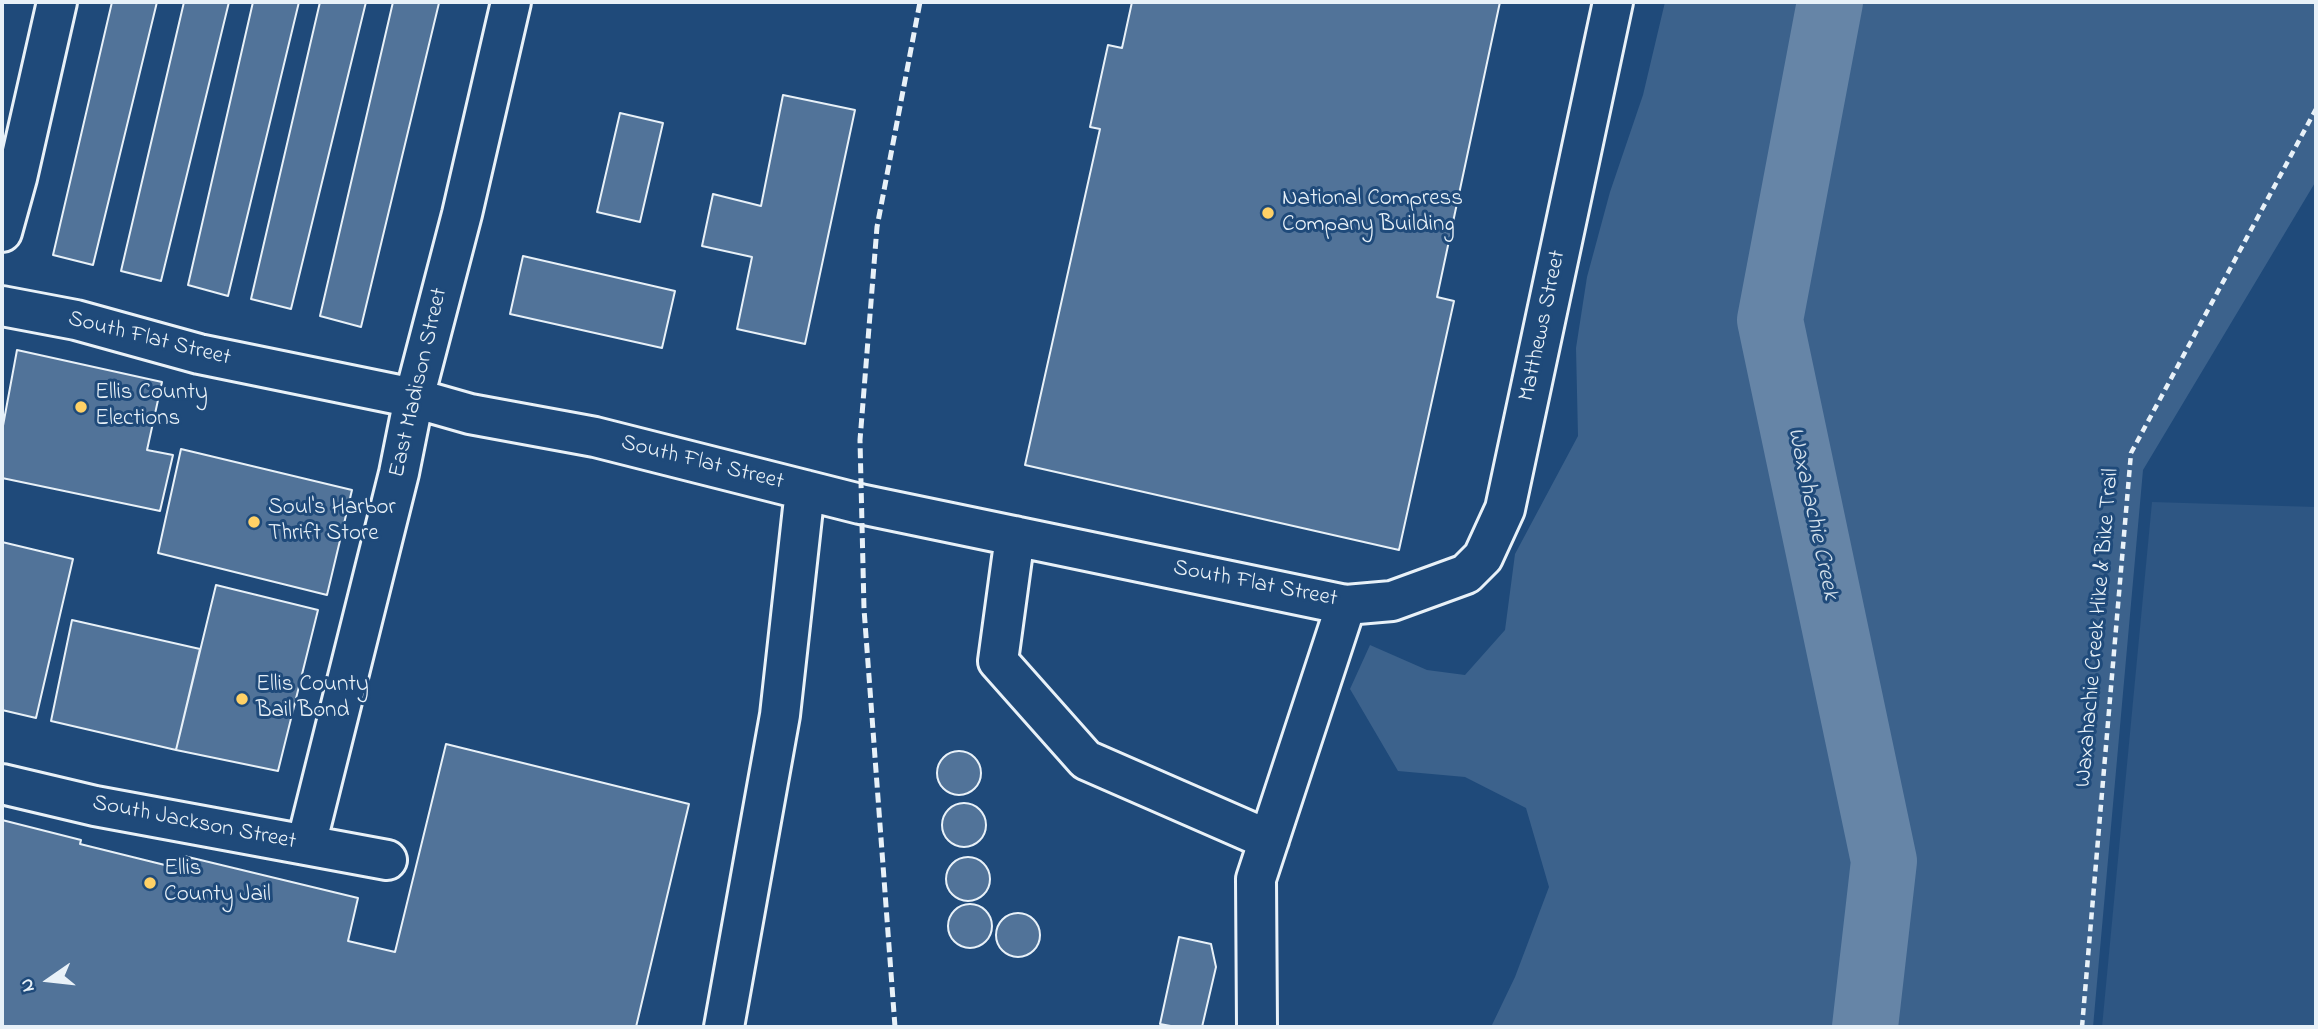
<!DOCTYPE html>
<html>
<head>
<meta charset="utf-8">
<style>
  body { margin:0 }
  #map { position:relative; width:2318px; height:1029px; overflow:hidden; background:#1f4a7a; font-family:"Indie Flower",sans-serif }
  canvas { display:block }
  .frame { position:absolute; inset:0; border:4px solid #e8f1f8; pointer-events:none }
  .north { position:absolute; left:14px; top:945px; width:70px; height:70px; -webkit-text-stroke:5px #1f4a7a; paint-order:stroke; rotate:256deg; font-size:19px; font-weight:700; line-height:28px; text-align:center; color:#e8f1f8 }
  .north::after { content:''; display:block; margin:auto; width:24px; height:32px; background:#e8f1f8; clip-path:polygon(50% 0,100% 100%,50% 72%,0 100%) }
</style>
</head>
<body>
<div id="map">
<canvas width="2318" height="1029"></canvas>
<div class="frame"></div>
<div class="north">N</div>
</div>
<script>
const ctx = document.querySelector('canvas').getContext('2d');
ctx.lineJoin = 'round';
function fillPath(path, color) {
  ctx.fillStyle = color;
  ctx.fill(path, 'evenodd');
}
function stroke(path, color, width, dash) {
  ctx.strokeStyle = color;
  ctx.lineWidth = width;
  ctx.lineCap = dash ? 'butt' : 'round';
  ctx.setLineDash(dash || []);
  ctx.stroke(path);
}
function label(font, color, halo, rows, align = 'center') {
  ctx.font = font + ' "Indie Flower",sans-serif';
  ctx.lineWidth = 6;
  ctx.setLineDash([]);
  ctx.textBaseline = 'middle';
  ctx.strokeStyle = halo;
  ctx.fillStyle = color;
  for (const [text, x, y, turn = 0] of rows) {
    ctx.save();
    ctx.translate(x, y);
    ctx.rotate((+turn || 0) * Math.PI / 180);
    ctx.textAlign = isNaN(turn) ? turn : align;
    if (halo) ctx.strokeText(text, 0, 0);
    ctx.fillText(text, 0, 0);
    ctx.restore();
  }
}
const built = new Path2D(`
  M2152,502L2316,507V1027H2102Z`);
const green = new Path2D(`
  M1665,2H2316V181L2143,470L2093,1027H1491L1515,977L1549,887L1526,808L1465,777L1398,771L1350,689L1370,645L1427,670L1465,675L1505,630L1515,554L1578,436L1576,348L1587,277L1610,192L1643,95Z`);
const river = new Path2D(`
  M1830,2L1770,320L1884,861L1865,1027`);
const building = new Path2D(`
  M112,2H157L93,265L53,255Z
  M184,2H229L161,281L121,271Z
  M253,2H299L228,296L188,285Z
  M320,2H366L291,309L251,299Z
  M393,2L439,3L361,327L320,316Z
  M1132,2H1500L1437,297L1454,301L1399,550L1025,465L1100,129L1090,127L1108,45L1122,48Z
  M783,95L855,110L805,344L737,329L752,257L702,246L713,194L761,206Z
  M620,113L663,123L640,222L597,212Z
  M523,256L675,291L662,348L510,314Z
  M17,350L162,382L147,450L173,455L160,511L2,478V431Z
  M181,449L352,490L327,595L158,553Z
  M2,542L73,559L36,718L2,710Z
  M216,585L318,610L278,771L176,750Z
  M72,620L200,649L176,750L51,721Z
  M446,744L689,804L636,1027H2V820L81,840L80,844L181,869L184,856L358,898L348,941L395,952Z
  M937 773a22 22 0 1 1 44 0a22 22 0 1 1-44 0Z
  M942 825a22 22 0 1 1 44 0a22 22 0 1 1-44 0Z
  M946 879a22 22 0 1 1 44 0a22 22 0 1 1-44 0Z
  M948 926a22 22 0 1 1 44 0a22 22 0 1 1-44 0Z
  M996 935a22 22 0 1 1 44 0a22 22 0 1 1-44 0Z
  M1179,937L1211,944L1216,967L1202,1027H1176L1160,1024Z`);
const path = new Path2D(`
  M2082,1027L2131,453L2316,109`);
const minor = new Path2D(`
  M2,232L17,178L57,2
  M2,306L76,320L199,354L414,398L470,414L595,437L860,504L1346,605L1392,601L1466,574L1483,557L1505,509L1613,2
  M1015,536L998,661L1086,760L1269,840
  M2,784L95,806L387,860
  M306,845L399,473L414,398L462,214L511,2
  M724,1027L780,715L805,490
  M1257,1027L1256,879L1346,605`);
const rail = new Path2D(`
  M895,1027L864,609L860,440L877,227L920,2`);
const markers = [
  [1268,213,7,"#ffd166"],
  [81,407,7,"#ffd166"],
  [254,522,7,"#ffd166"],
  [242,699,7,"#ffd166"],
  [150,883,7,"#ffd166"]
];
const poiNames = [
  ["National Compress",1282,200],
  ["Company Building",1282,226],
  ["Ellis County",95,394],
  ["Elections",95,420],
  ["Soul's Harbor",268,509],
  ["Thrift Store",268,535],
  ["Ellis County",256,686],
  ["Bail Bond",256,712],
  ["Ellis",164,870],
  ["County Jail",164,896]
];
const streetNames = [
  ["Matthews Street",1544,326,-78],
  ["South Flat Street",149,340,14],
  ["East Madison Street",420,383,-77],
  ["South Flat Street",702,464,14],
  ["South Flat Street",1255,585,11],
  ["Waxahachie Creek Hike & Bike Trail",2099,628,-85],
  ["South Jackson Street",194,824,11]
];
const waterNames = [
  ["Waxahachie Creek",1811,514,78]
];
fillPath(built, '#2e5683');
fillPath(green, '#3c628c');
stroke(river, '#6685a7', 66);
fillPath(building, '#517399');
stroke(building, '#e8f1f8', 2);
stroke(minor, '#e8f1f8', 44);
stroke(path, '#e8f1f8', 4.5, [7, 5]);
stroke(minor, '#1f4a7a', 38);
stroke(rail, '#e8f1f8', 5, [10, 5]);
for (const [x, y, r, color] of markers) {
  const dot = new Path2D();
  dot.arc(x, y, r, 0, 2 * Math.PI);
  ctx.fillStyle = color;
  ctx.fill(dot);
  stroke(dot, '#1f4a7a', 2.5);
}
label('23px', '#e8f1f8', '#1f4a7a', poiNames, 'left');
label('23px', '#e8f1f8', '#1f4a7a', streetNames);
label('italic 24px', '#d4e1ec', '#1f4a7a', waterNames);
</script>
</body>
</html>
